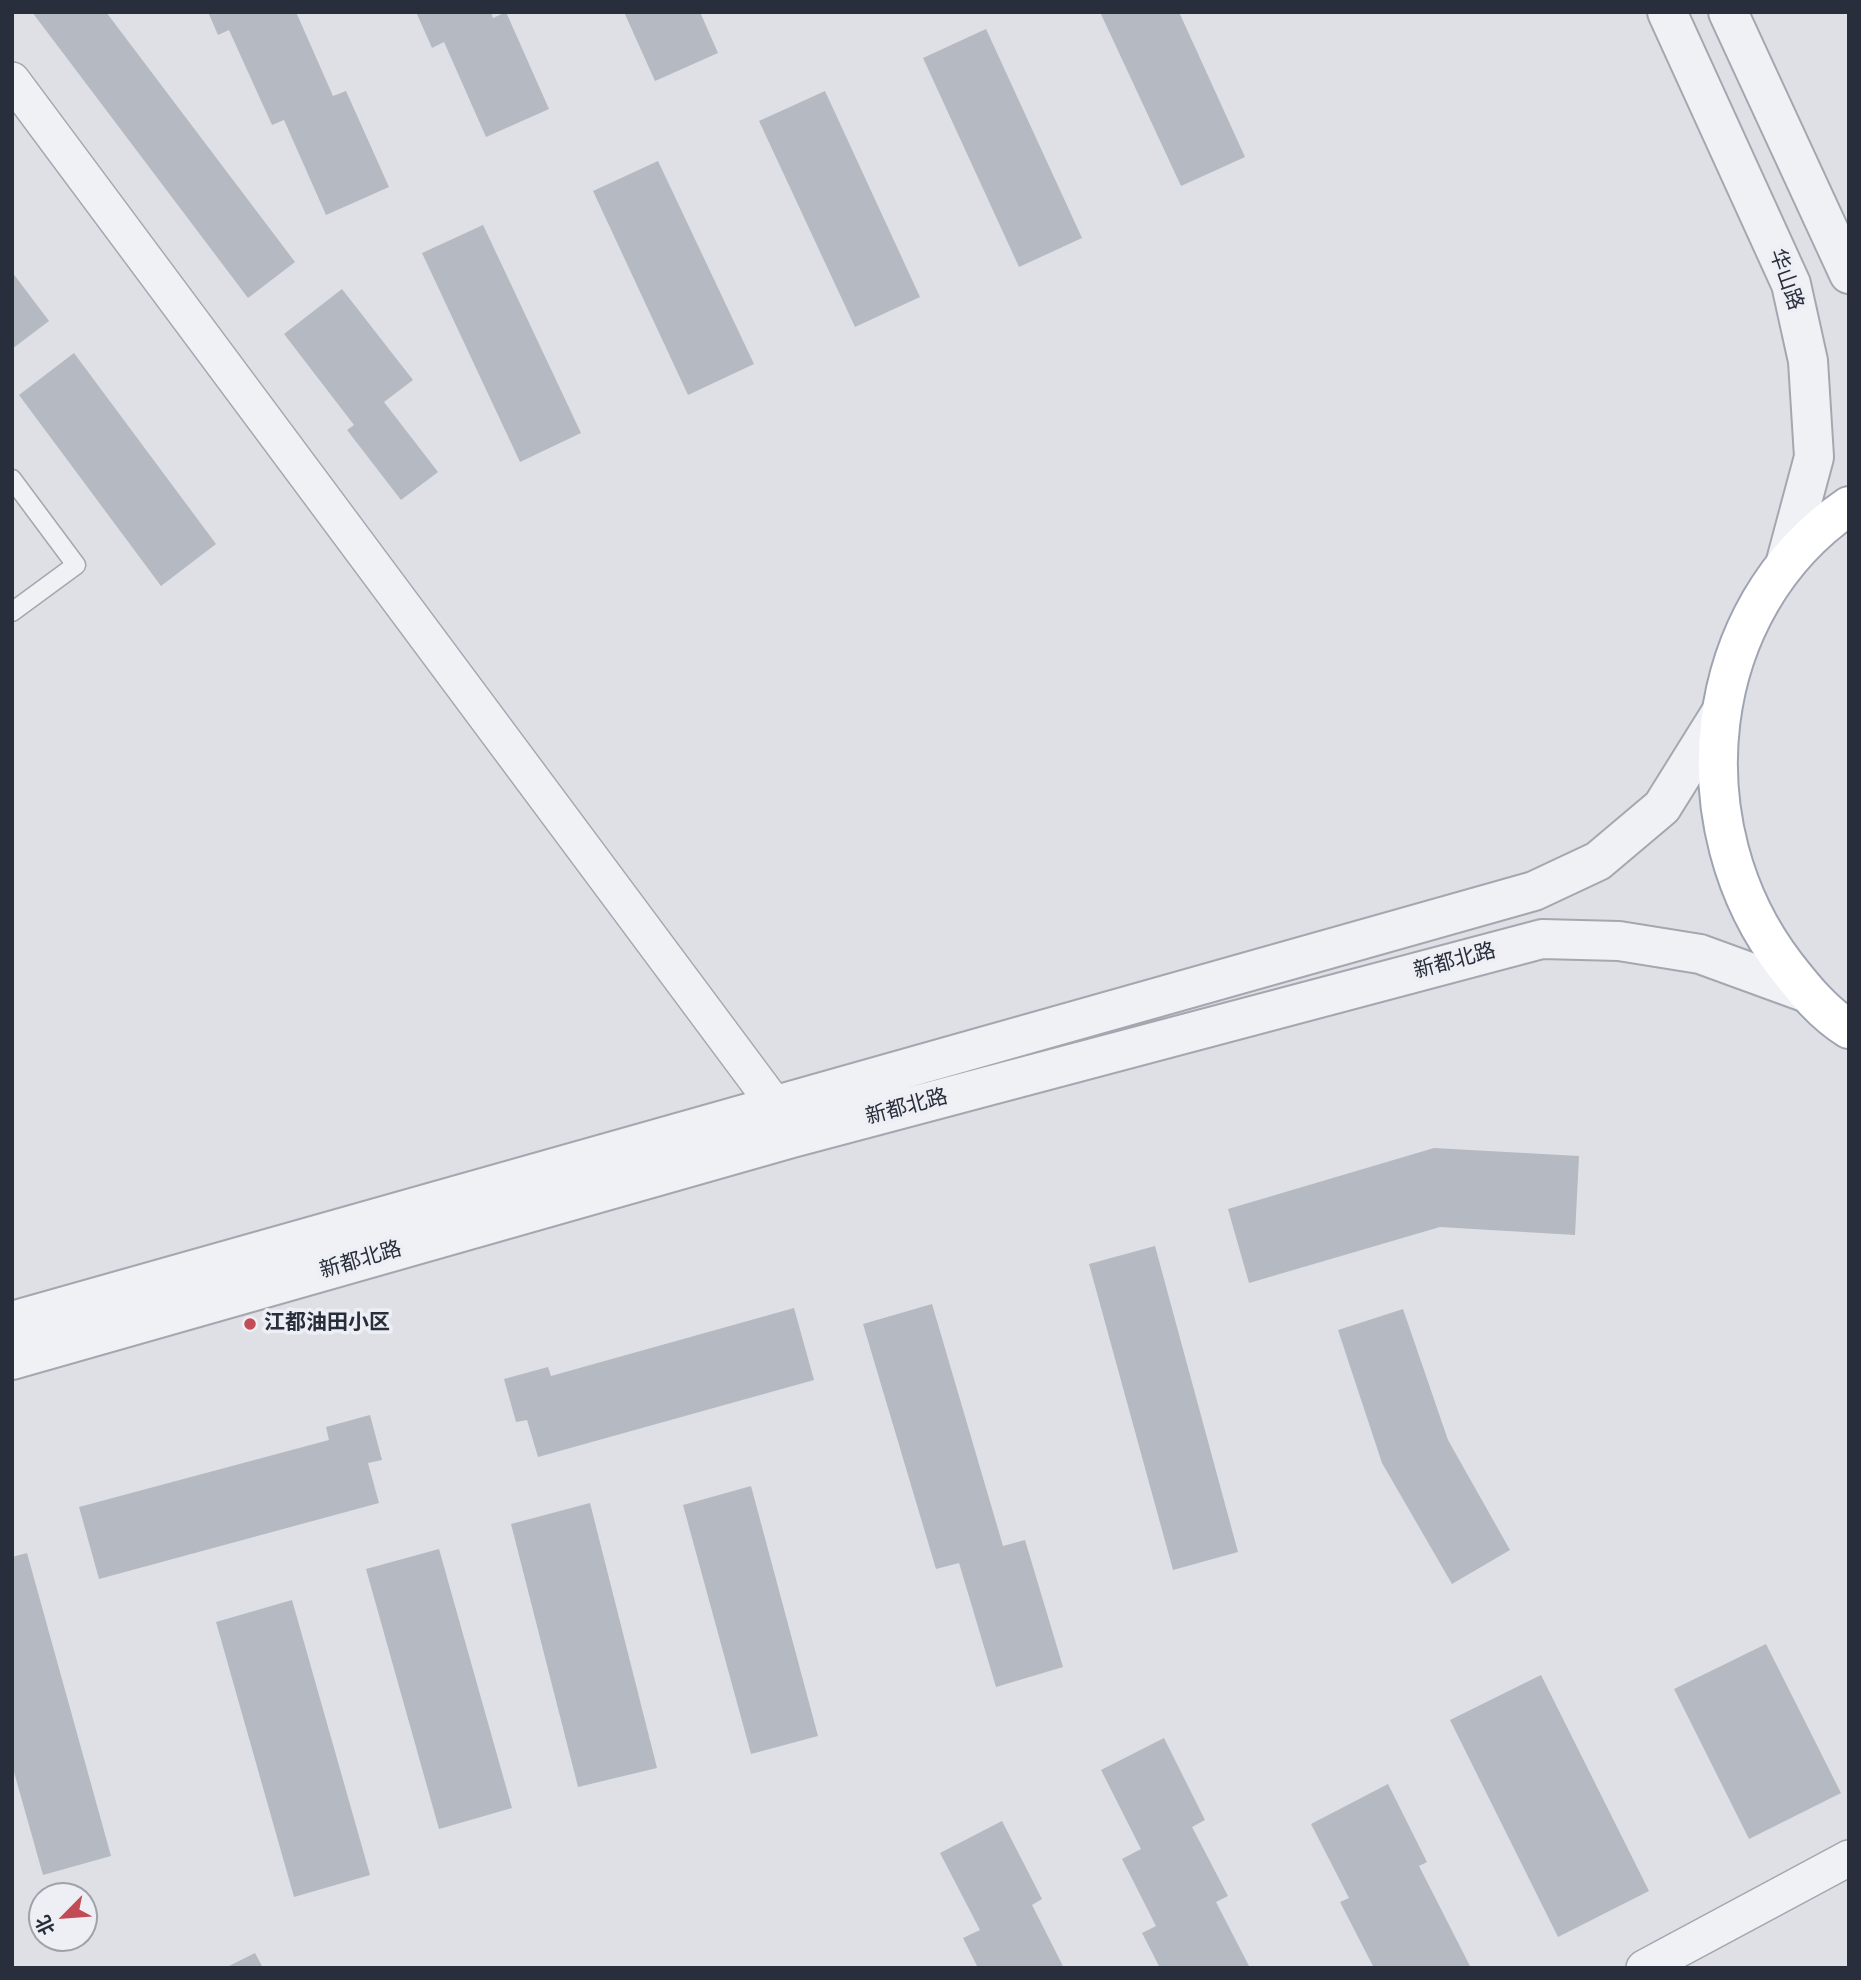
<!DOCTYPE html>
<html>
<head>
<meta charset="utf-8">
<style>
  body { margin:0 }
  #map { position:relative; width:1861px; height:1980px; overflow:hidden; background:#dee0e6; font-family:"Nunito Sans","Noto Sans SC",sans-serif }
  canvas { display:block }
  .frame { position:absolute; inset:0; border:14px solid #282e3b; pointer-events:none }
  .north { position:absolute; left:28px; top:1882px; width:70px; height:70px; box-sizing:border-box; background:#edeff4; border:2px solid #9ea2aa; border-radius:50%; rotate:245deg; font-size:19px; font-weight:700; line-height:28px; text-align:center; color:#282e3b }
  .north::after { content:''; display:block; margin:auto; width:24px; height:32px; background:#c34b55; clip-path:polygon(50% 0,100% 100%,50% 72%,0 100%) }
</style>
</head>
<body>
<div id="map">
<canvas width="1861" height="1980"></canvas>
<div class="frame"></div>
<div class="north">北</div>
</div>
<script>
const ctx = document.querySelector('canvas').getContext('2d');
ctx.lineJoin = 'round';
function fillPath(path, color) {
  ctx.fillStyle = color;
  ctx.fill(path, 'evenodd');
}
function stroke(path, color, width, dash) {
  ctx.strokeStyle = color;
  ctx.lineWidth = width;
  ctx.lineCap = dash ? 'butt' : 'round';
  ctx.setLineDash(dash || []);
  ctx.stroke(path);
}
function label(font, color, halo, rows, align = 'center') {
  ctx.font = font + ' "Nunito Sans","Noto Sans SC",sans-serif';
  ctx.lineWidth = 7;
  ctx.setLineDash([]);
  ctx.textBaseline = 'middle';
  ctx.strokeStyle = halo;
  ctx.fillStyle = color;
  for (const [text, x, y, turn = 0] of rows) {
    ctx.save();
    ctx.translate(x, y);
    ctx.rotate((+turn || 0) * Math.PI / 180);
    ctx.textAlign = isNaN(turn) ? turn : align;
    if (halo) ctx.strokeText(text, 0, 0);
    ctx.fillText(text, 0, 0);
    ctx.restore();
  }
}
const building = new Path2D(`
  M32,12H106L295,262L248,298Z
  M208,12H296L333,96L346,91L389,187L326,215L284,120L272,125L229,30L218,35Z
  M416,12H491L493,18L506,12L549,109L486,137L444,42L432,48Z
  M624,12H700L718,53L655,81Z
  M1100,12H1179L1245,157L1181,186Z
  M986,29L1082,238L1019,267L923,58Z
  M825,91L920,297L855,327L759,121Z
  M658,161L754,364L688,395L593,191Z
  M483,225L581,433L520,462L422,253Z
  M12,272L49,321L12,349Z
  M342,289L413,380L384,402L438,472L401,500L347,430L354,425L284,334Z
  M74,353L216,544L161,586L19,395Z
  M1434,1148L1579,1156L1575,1235L1440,1227L1249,1283L1228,1209Z
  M1155,1246L1238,1552L1173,1570L1089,1264Z
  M932,1304L1003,1546L1025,1540L1063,1667L996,1687L959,1563L936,1569L863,1324Z
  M794,1308L814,1380L538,1457L527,1420L516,1422L504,1379L548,1367L551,1376Z
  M1403,1309L1448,1440L1510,1550L1452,1584L1382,1463L1338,1330Z
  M370,1415L382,1460L368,1463L379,1503L99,1579L79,1507L329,1440L326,1427Z
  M751,1486L818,1736L751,1754L683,1505Z
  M590,1503L657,1768L578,1787L511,1524Z
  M439,1549L512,1808L439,1829L366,1569Z
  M27,1553L111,1856L43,1875L12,1765V1557Z
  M292,1600L370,1875L294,1897L216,1622Z
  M1766,1644L1841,1793L1749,1839L1674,1689Z
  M1541,1675L1649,1891L1558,1937L1450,1720Z
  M1164,1738L1205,1820L1192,1827L1228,1896L1216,1902L1250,1968H1160L1142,1933L1156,1926L1122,1859L1141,1849L1101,1770Z
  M1388,1784L1427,1862L1419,1866L1471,1968H1374L1340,1902L1349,1898L1311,1824Z
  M1002,1821L1042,1899L1032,1905L1064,1968H978L963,1938L980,1930L940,1853Z
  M255,1953L263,1968H225Z`);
const service = new Path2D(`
  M12,479L76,565L12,612`);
const minor = new Path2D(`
  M12,80L775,1105L787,1129
  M1644,1968L1849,1858`);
const tertiary = new Path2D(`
  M1667,12L1791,284L1808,361L1814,457L1785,565
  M1728,12L1849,274
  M12,1321L1534,891L1598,861L1662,807L1720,714
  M12,1360L792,1138L1542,939L1619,941L1700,954L1807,993`);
const primary = new Path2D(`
  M1849,506C1698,609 1678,826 1786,966C1804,989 1823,1013 1849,1029`);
const markers = [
  [250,1324,7,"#c34b55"]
];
const streetNames = [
  ["华山路",1785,280,71],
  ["新都北路",1455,962,-15],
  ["新都北路",907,1108,-15],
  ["新都北路",361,1261,-16]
];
const poiNames = [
  ["江都油田小区",264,1324]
];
fillPath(building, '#b5b9c2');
stroke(service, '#a4a7af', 21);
stroke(minor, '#a4a7af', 38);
stroke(tertiary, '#a4a7af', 42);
stroke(primary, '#9ea4b1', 42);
stroke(service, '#f0f1f5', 18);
stroke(minor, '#f0f1f5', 35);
stroke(tertiary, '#f0f1f5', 38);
stroke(primary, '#fff', 38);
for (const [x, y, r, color] of markers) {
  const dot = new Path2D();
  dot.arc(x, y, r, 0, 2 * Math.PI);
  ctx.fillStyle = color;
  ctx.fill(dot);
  stroke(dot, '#edeff4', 2.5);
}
label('21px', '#282e3b', '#edeff4', streetNames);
label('bold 21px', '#282e3b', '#edeff4', poiNames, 'left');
</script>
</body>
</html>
